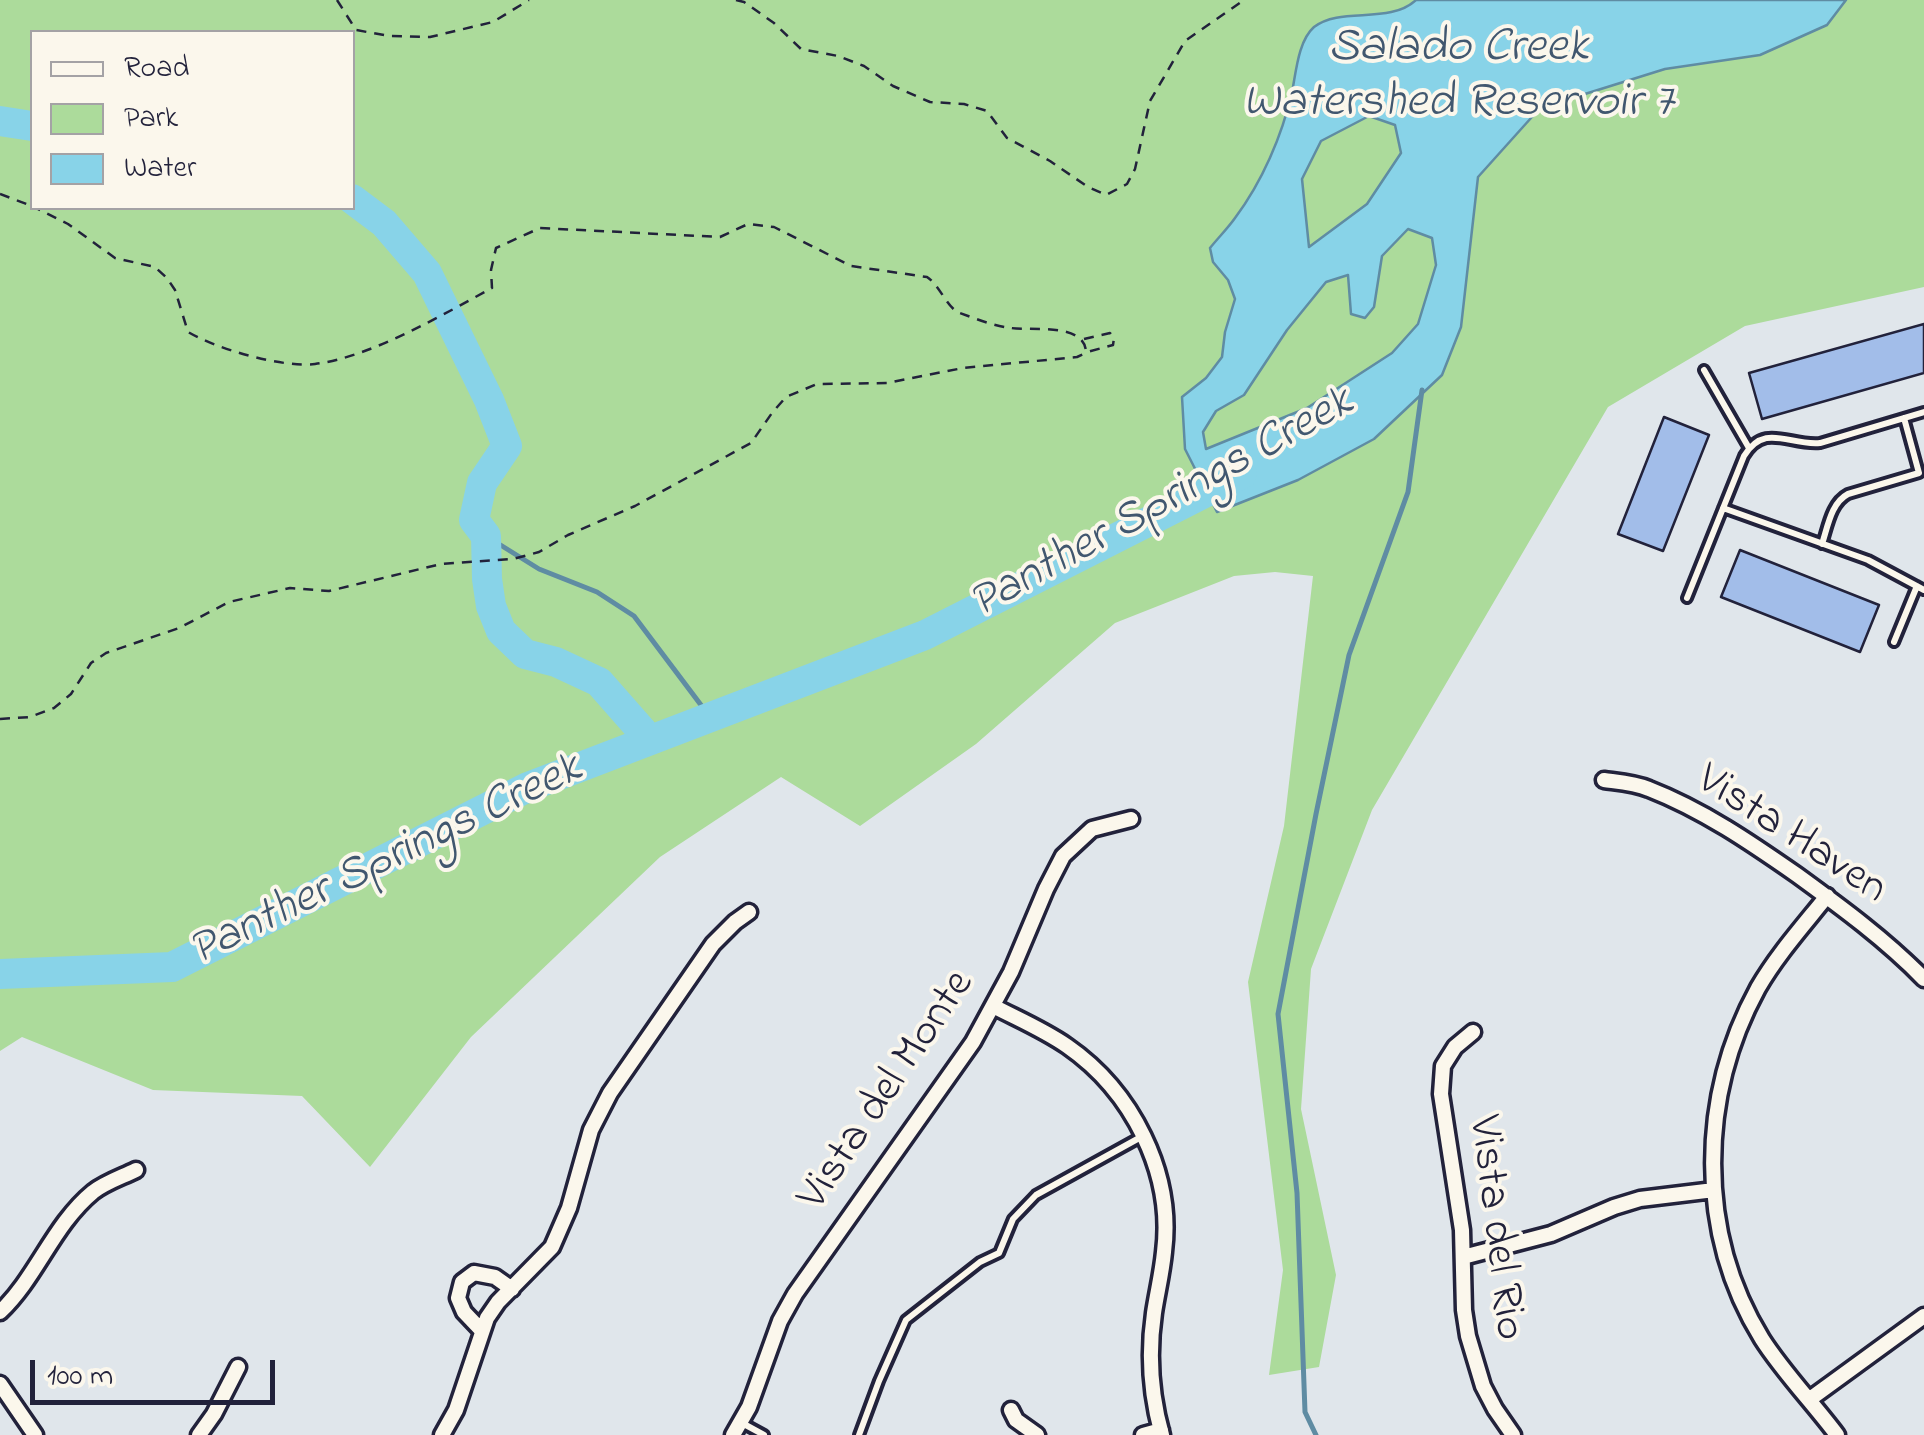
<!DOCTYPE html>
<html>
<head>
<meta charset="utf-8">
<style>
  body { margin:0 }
  #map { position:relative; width:1924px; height:1435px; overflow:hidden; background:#e0e6eb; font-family:"Indie Flower",sans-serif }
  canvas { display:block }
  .legend { position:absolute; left:30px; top:30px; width:325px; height:180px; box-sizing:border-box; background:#fbf7ec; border:2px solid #a4a2a5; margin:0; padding:12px 18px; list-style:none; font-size:30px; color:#22223b }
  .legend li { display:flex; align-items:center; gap:20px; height:50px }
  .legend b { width:50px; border:2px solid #a4a2a5 }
  .scale { position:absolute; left:30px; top:1360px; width:245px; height:45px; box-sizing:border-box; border:5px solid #22223b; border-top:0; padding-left:12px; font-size:30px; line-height:35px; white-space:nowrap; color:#22223b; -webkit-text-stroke:8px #fbf7ec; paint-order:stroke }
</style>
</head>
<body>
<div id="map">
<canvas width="1924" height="1435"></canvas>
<ul class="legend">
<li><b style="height:12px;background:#fbf7ec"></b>Road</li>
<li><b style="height:28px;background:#acdb9b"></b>Park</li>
<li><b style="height:28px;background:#88d3e8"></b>Water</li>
</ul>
<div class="scale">100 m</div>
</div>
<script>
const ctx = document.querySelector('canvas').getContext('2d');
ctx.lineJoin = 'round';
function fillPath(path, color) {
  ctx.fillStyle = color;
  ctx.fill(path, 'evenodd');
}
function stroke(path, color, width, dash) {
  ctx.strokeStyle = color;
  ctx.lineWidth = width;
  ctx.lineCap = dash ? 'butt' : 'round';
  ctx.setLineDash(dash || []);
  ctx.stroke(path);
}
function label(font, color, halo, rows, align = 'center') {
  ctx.font = font + ' "Indie Flower",sans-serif';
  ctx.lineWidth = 8;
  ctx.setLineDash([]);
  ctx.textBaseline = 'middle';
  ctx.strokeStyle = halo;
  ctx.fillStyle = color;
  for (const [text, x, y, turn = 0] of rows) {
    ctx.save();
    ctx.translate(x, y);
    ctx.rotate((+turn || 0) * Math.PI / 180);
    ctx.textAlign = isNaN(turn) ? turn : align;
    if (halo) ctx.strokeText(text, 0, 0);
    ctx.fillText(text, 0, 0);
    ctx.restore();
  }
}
const green = new Path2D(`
  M0,0H1924V287L1745,326L1608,407L1372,810L1311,969L1301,1109L1336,1275L1319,1367L1269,1375L1283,1270L1248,982L1284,826L1313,576L1275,572L1234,576L1115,623L976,744L860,826L781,777L660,857L471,1037L370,1167L302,1096L153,1090L22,1037L0,1051ZM32,32H352V208H32Z`);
const water = new Path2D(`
  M1416,0H1846L1827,25L1760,55L1665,69L1540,108L1478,177L1461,327L1442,375L1374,439L1298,480L1217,512L1185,449L1182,397L1206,378L1222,357L1225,332L1235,299L1228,280L1213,262L1210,248C1218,238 1228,228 1235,218C1262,182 1282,136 1292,92C1296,73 1298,41 1314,27C1341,6 1389,25 1416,0ZM1369,116L1395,125L1401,153L1367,204L1309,247L1302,179L1321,141ZM1408,229L1432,238L1436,265L1418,324L1392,353L1307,408L1206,449L1203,432L1216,411L1244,395L1287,330L1326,282L1348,275L1351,314L1365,318L1374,307L1382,256Z`);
const stream = new Path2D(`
  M486,536L539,569L597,592L634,616L710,717
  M1316,1435L1305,1412L1297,1193L1278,1014L1316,814L1349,655L1408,492L1422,390`);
const river = new Path2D(`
  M0,121L32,126
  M352,199L384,223L427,273L489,400L507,446L482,483L474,520L486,536L487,579L491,606L501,631L525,654L556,662L599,682L650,740
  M0,974L172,967L528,787L925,635L1242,474`);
const building = new Path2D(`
  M1924,324V373L1762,419L1749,373Z
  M1664,417L1709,435L1663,551L1618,534Z
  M1740,550L1879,605L1860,652L1721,597Z`);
const path = new Path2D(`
  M337,0L356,30L389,36L430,37L493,22L529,0
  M736,0L744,2L774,23L801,49L838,56L864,66L893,86L930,102L964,104L987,111L1007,138L1050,161L1088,187L1106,195L1127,184L1135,169L1150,101L1185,41L1244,0
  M0,194L32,206
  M1084,339L1110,333L1114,338L1113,345L1087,352
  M0,719L30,717L54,708L71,694L91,663L106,653L179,628L229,602L290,588L329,591L441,564L513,559L539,552L568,535L635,506L751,443L772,413L786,397L817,384L887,383L963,368L1077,357L1086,353C1086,322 1031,331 1011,328C993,326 974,318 957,312C944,302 940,286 927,277L851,266L774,227L748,224L720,237L540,228L496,248L491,270L492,288C442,315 371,357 315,364C282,368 217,349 188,332L175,290L167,278L155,267L115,258L68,224L36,208`);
const lane = new Path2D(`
  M1704,370L1749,448
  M1723,508L1868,560L1924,590
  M1822,544C1828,526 1831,503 1848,494L1919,473L1904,418
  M1687,598L1744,456C1765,422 1789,446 1820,443L1924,412
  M1894,642L1917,586
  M742,1423L764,1435
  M859,1435L879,1381L906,1320L980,1262L999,1253L1013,1219L1036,1195L1141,1137`);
const street = new Path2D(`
  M1604,780C1619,782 1635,783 1649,789C1703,810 1751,843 1797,875C1841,907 1886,940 1924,979
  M1827,896C1803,926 1777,955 1758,988C1699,1096 1696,1232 1762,1339C1783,1372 1813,1403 1837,1435
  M993,1006C1018,1019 1044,1030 1067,1046C1132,1091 1174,1173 1164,1252C1162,1273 1157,1293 1154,1313C1148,1354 1151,1396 1162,1435
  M1473,1032L1455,1047L1443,1066L1441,1094L1462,1230L1464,1310L1468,1336L1483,1386L1495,1409L1513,1435
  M1463,1257L1551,1234L1614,1207L1640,1199L1714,1190
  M0,1312C37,1277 53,1225 93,1192C106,1182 122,1177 136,1170
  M482,1331L464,1312L458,1298L462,1282L474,1273L495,1277L512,1289
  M0,1384L35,1435
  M1810,1399L1924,1316
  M1011,1410L1016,1420L1037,1435
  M199,1435L214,1414L238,1367
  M442,1435L456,1410L487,1318L498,1302L552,1247L569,1208L591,1130L610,1093L713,944L735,922L749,912
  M733,1435L749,1407L780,1321L795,1294L973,1042L1011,972L1046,889L1063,856L1092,829L1131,819
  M1143,1435L1161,1430`);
const streetNames = [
  ["Vista Haven",1790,837,33],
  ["Vista del Monte",889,1092,-56],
  ["Vista del Rio",1493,1228,83]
];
const waterNames = [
  ["Salado Creek",1458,51],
  ["Watershed Reservoir 7",1458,106],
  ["Panther Springs Creek",1163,506,-29],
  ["Panther Springs Creek",387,863,-26]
];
fillPath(green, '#acdb9b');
fillPath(water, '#88d3e8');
stroke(water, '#5f8ca3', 2.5);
stroke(stream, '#5f8ca3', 5);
stroke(river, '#88d3e8', 30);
fillPath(building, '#a2bde9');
stroke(building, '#22223b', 2.5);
stroke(lane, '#22223b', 14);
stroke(street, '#22223b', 21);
stroke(path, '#22223b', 2.5, [10, 8]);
stroke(lane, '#fbf7ec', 6);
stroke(street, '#fbf7ec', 14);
label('45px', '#22223b', '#fbf7ec', streetNames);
label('italic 48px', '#41576f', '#fbf7ec', waterNames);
</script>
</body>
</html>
